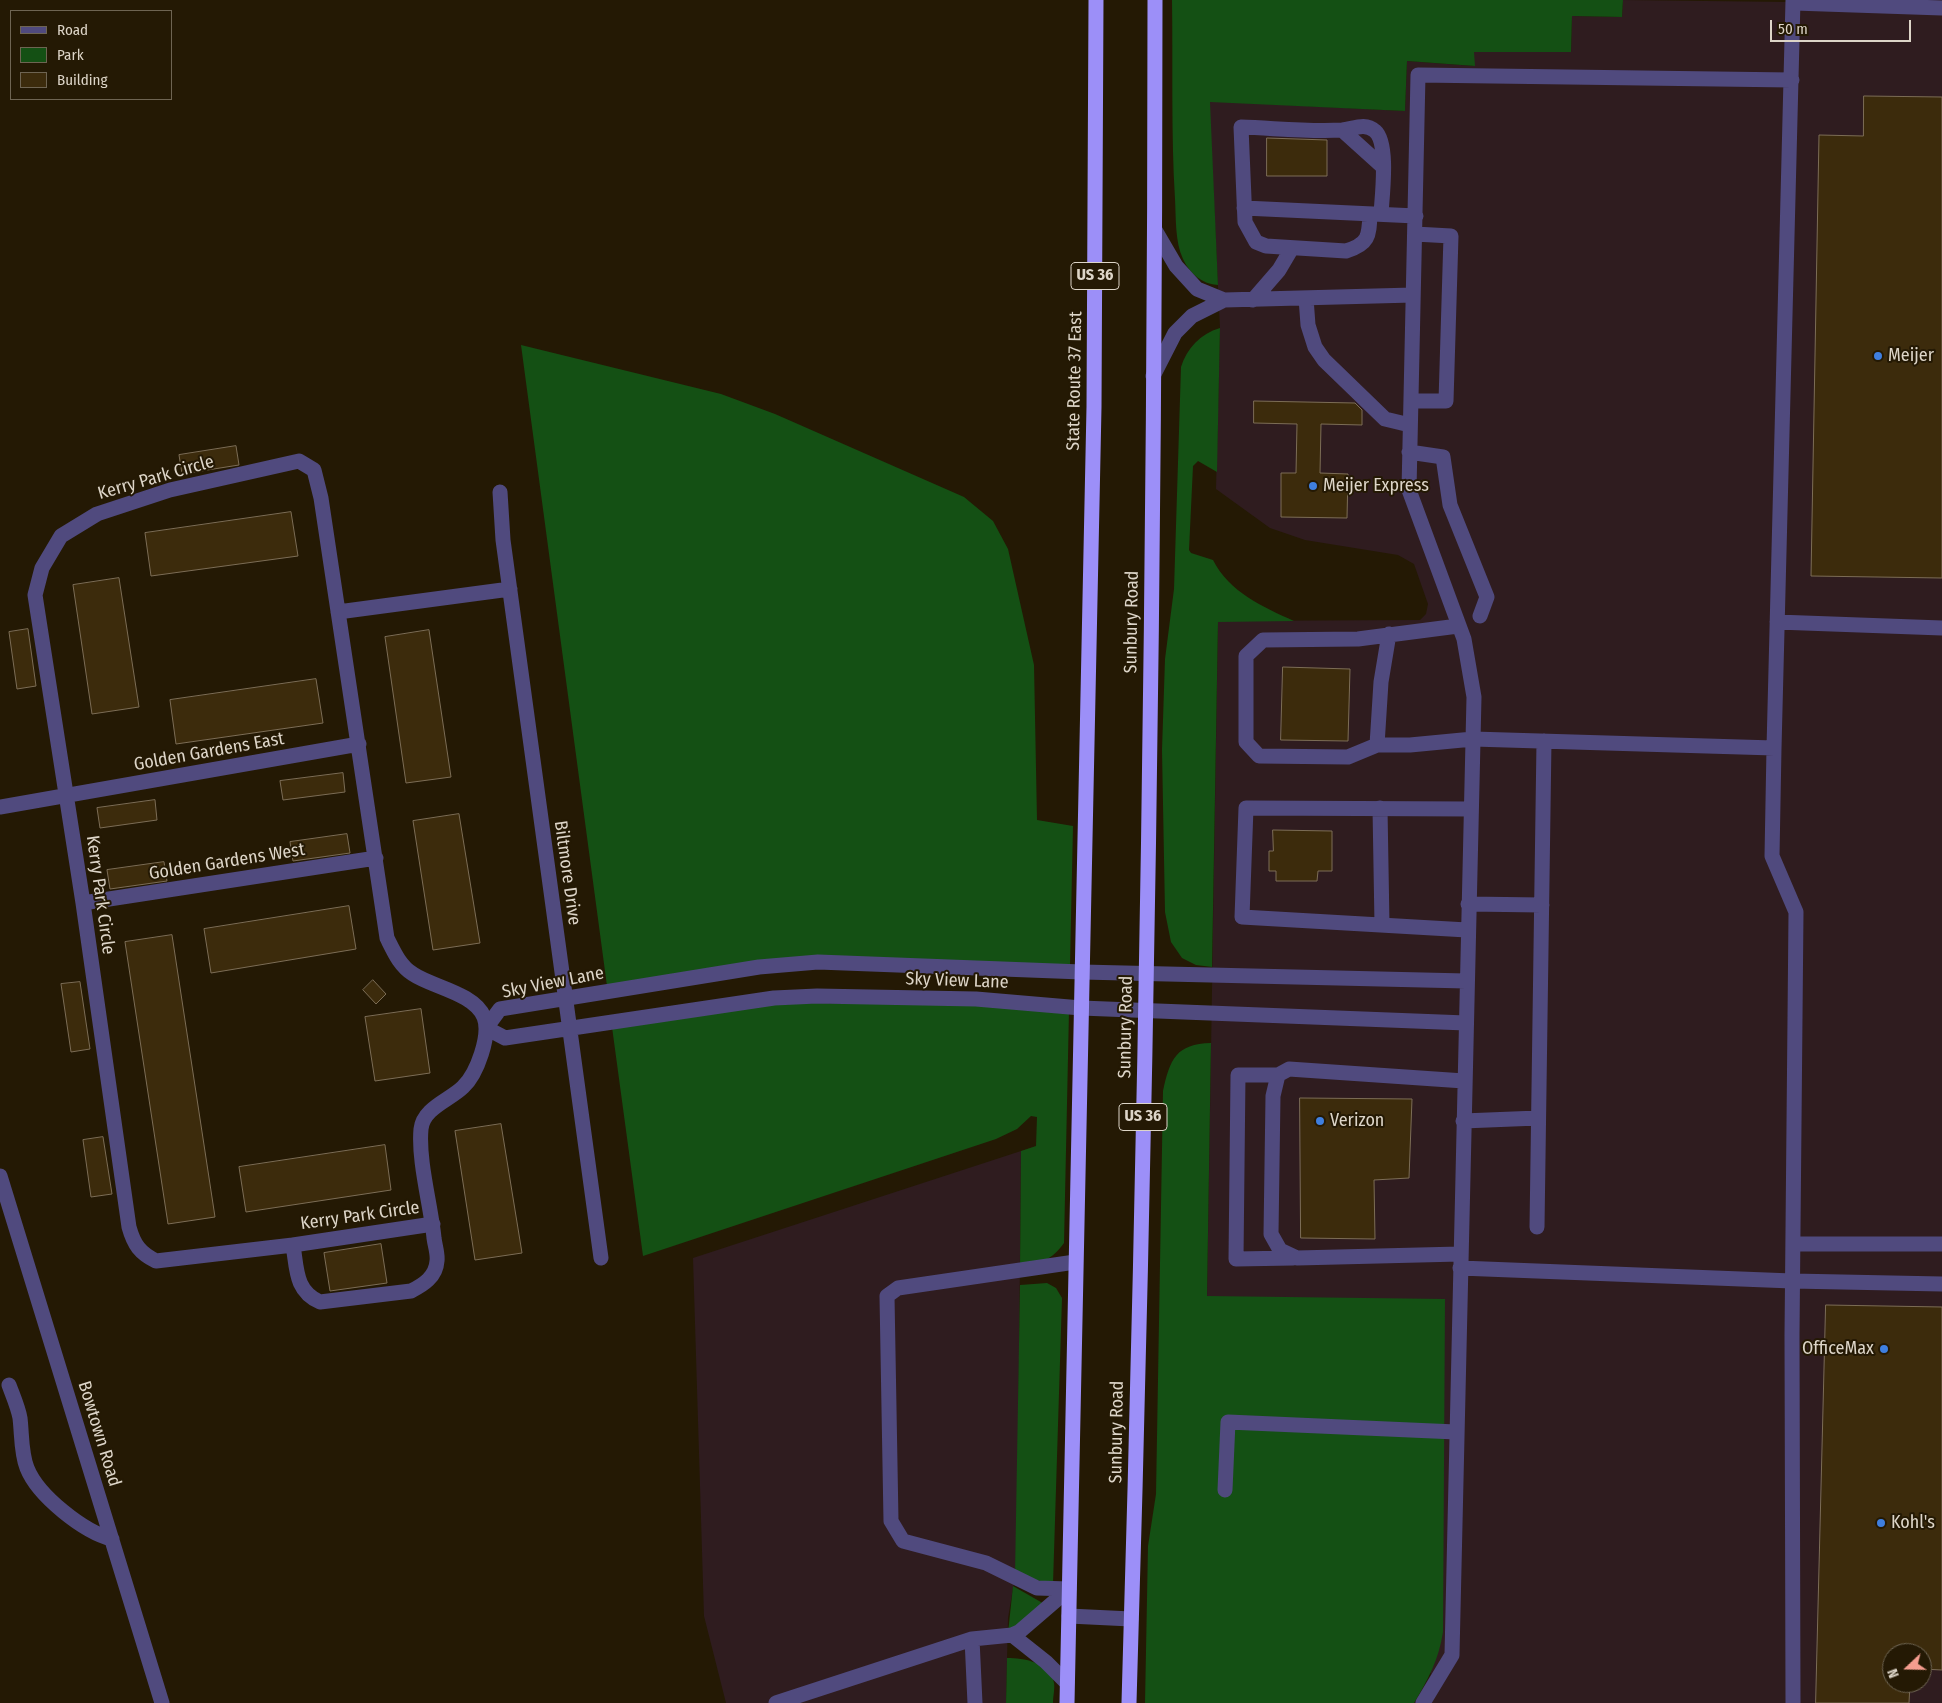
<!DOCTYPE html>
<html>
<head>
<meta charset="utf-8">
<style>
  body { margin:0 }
  #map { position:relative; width:1942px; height:1703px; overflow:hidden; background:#241904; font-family:"Fira Sans Condensed",sans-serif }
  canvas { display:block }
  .legend { position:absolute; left:10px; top:10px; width:162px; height:90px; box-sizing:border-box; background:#241904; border:1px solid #6e6452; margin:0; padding:6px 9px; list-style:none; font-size:15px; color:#ddd5c8 }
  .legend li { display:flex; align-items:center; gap:10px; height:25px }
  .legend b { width:25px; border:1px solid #6e6452 }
  .north { position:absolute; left:1882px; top:1643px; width:50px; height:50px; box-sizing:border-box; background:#241904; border:1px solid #6e6452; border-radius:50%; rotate:249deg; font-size:14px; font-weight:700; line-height:20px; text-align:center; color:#ddd5c8 }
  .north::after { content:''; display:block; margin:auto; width:18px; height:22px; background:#f59d8f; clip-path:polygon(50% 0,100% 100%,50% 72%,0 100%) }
  .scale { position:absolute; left:1770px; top:20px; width:141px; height:22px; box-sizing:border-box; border:2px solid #ddd5c8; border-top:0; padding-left:6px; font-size:15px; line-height:18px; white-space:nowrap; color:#ddd5c8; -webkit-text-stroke:4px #241904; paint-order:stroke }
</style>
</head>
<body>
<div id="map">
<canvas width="1942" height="1703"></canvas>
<ul class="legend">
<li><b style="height:6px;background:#504a7e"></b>Road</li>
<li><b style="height:14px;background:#145014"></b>Park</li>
<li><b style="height:14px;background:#3c2b0c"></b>Building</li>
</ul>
<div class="north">N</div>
<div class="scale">50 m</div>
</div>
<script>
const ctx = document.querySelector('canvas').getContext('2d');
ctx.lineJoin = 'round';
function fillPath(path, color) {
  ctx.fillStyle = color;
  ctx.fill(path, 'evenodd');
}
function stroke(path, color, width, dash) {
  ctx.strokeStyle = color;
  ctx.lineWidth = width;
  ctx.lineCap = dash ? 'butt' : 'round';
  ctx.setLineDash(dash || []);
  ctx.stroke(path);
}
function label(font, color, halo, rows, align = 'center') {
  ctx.font = font + ' "Fira Sans Condensed",sans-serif';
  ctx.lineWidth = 4;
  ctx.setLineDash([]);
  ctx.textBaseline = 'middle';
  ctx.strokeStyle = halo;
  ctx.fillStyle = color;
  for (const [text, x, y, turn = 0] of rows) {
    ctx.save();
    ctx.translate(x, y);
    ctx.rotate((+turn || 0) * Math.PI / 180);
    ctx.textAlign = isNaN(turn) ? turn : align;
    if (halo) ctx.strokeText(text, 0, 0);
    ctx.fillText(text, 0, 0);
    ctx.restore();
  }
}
const commercial = new Path2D(`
  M1623,0L1787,2L1788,0H1942V1703H1414L1431,1674L1207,1296L1218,621L1420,620L1426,614L1428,604L1414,564L1398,555L1305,540L1270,528L1216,489L1220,328L1209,101L1405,111L1407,61L1474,66V52H1571L1572,16L1622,17ZM1892,1653H1922V1683H1892Z
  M1021,1151L1017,1565L1008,1618L1006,1703H726L704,1616L693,1258Z`);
const green = new Path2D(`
  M1172,0H1623L1622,17L1572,16L1571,52H1474L1475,66L1407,61L1405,111L1210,102L1218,285C1202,284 1190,274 1183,259C1175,242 1176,218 1175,199C1171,133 1173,66 1172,0Z
  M1220,328L1217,472L1198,461L1193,466L1189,550L1191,553L1213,560C1229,592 1263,607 1294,621L1218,622L1212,967L1196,965L1182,958L1171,942L1165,912L1162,750L1165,659L1174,589L1181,367C1187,348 1200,334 1220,328Z
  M521,345L721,394L775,414L964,497L993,521L1008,549L1034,665L1037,820L1073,826L1070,965L831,956L607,986Z
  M813,1003L971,1005L1069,1011L1064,1243C1052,1260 1040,1264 1020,1267L1021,1151L1036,1146L1037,1117L1031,1116L1017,1129L996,1139L643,1256L612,1027L766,1005Z
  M1211,1043L1207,1296L1445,1299L1443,1632C1439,1659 1428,1680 1414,1703H1145L1148,1546L1156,1494L1163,1091C1170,1059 1176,1044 1211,1043Z
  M1047,1283L1056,1288L1062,1298L1053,1584L1015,1575L1020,1285Z
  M1013,1586L1046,1605L1008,1633Z
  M1007,1658C1023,1658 1051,1662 1054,1683C1055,1689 1053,1696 1053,1703H1006Z`);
const building = new Path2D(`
  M1864,96L1942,97V578L1811,576L1819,135L1863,136Z
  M1267,138L1327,140V176H1267Z
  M1254,401L1355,403L1362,410V425L1321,424L1320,473L1348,474L1347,518L1281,517V473H1296L1297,424L1254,423Z
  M236,446L239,465L182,474L179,455Z
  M291,512L298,556L151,576L145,533Z
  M119,578L139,707L92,714L73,585Z
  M28,629L36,686L17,689L9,632Z
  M429,630L451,777L406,783L385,637Z
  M1283,667L1350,669L1348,741L1281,740Z
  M316,679L323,723L176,744L170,700Z
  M343,773L345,792L283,800L280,781Z
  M155,800L157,820L100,828L97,808Z
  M459,814L480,943L433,950L413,821Z
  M1273,830L1332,831V871H1318L1317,881H1276V871H1269V851H1273Z
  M347,834L350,853L293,861L290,842Z
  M164,862L167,881L110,889L107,870Z
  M349,906L356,949L211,973L204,929Z
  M172,935L215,1217L168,1224L125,942Z
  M373,980L386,994L376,1004L363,990Z
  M80,982L90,1049L71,1052L61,984Z
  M421,1009L430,1073L375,1081L365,1017Z
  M1300,1098L1412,1099L1409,1178L1374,1180L1375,1239L1301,1238Z
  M501,1124L522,1253L475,1260L455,1131Z
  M103,1137L112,1194L91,1197L83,1140Z
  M385,1145L391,1190L246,1212L239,1167Z
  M381,1244L387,1283L330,1291L324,1253Z
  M1826,1305L1942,1307V1670L1922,1669V1653H1892V1683H1910L1909,1703H1816Z`);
const minor = new Path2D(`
  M1794,3L1942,8
  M1342,130L1383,167
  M1244,208L1416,216
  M1370,214C1369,236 1369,244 1346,251L1266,246L1256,242L1245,222L1241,127C1274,128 1308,132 1342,130C1353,129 1365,122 1375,131C1389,143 1382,196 1381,214
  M1155,230L1176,266L1197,289L1224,300
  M1306,298L1308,325L1315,347L1324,360L1385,419L1410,425
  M1253,300L1279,270L1292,248
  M1153,376L1175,333L1192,316L1224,300L1413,295
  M1411,401H1446L1451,236L1415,234
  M1409,452L1443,457L1450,505L1487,597L1480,616
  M500,492L503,540L601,1258
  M338,612L510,589
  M1777,622L1942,628
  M1458,626L1358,639L1263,640L1246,656V742L1259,756L1348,757L1377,745H1410L1473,739L1774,748L1793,0
  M1377,745L1381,682L1389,634
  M1774,748L1772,856L1796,912L1792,1335L1793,1703
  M0,807L359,744
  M1380,808L1382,925
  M83,903L376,858
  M1468,904L1542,905
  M1467,930L1242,917L1246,808L1471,809
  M486,1028L500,1009L759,967L818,962L1082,972L1466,981
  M486,1028L505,1038L774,998L817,996L976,999L1081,1008L1466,1023
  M1278,1075H1238L1236,1259L1293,1258
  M1463,1121L1538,1118
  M0,1176L162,1703
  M1537,1227L1544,741
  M1793,1244H1942
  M293,1245C297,1269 295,1291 320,1302L411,1291C423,1285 436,1277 437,1261C438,1254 435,1246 434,1238C431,1206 418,1161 421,1129C423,1108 450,1100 463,1087C477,1074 491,1035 484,1017C474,993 432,987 413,974C400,966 394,952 387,938L321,498L314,470L299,461L170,490L97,514L61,536L42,568L35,595L83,903L129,1227C134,1245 140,1253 156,1261L293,1245L433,1224
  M1460,1254L1297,1258L1280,1250L1271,1234L1273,1096L1278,1075L1289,1069L1464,1081
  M1460,1268L1792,1281L1942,1284
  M9,1385C13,1396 18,1407 20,1418C22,1435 21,1453 27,1468C38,1496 84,1532 112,1539
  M1225,1490L1228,1422L1456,1432
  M1069,1589L1037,1588L986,1563L903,1541L891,1521L887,1296L898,1288L1075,1262
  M1069,1616L1131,1619
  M1012,1635L1046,1662L1067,1683
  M972,1639L975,1703
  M776,1703L972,1639L1012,1635L1019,1632L1069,1589
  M1423,1703L1452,1655L1474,697L1464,639L1409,490L1418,75L1792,80`);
const highway = new Path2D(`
  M1067,1703L1094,407L1096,0
  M1129,1703C1146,1136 1155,568 1155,0`);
const markers = [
  [1878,356,5,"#3f7fe0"],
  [1313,486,5,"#3f7fe0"],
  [1320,1121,5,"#3f7fe0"],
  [1884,1349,5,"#3f7fe0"],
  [1881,1523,5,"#3f7fe0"]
];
const shields = [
  [1095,276,48],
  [1143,1117,48]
];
const shieldNames = [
  ["US 36",1095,276],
  ["US 36",1143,1117]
];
const poiNames = [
  ["Meijer",1888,356],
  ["Meijer Express",1323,486],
  ["Verizon",1330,1121],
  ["OfficeMax",1874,1349,"right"],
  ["Kohl's",1891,1523]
];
const streetNames = [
  ["State Route 37 East",1075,381,-89],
  ["Kerry Park Circle",156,478,-16],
  ["Sunbury Road",1132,622,-89],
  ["Golden Gardens East",209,752,-10],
  ["Golden Gardens West",227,862,-9],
  ["Biltmore Drive",567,873,82],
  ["Kerry Park Circle",100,895,82],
  ["Sky View Lane",957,981,2],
  ["Sky View Lane",553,983,-11],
  ["Sunbury Road",1126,1027,-89],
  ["Kerry Park Circle",360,1216,-8],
  ["Sunbury Road",1117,1432,-89],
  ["Bowtown Road",99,1434,73]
];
fillPath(commercial, '#2f1c1f');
fillPath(green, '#145014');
fillPath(building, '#3c2b0c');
stroke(building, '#7c6d56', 1);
stroke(minor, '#504a7e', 15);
stroke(highway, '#9c8ff8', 15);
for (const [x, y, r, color] of markers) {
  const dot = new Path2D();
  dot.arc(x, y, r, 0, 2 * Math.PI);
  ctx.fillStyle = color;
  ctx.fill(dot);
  stroke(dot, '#241904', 2);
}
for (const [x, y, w] of shields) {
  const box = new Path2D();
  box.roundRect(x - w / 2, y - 13.5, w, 27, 4);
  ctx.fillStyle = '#241904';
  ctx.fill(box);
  stroke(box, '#ddd5c8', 1);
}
label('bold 16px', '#ddd5c8', null, shieldNames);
label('18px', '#ddd5c8', '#241904', poiNames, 'left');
label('18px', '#ddd5c8', '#241904', streetNames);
</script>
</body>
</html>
